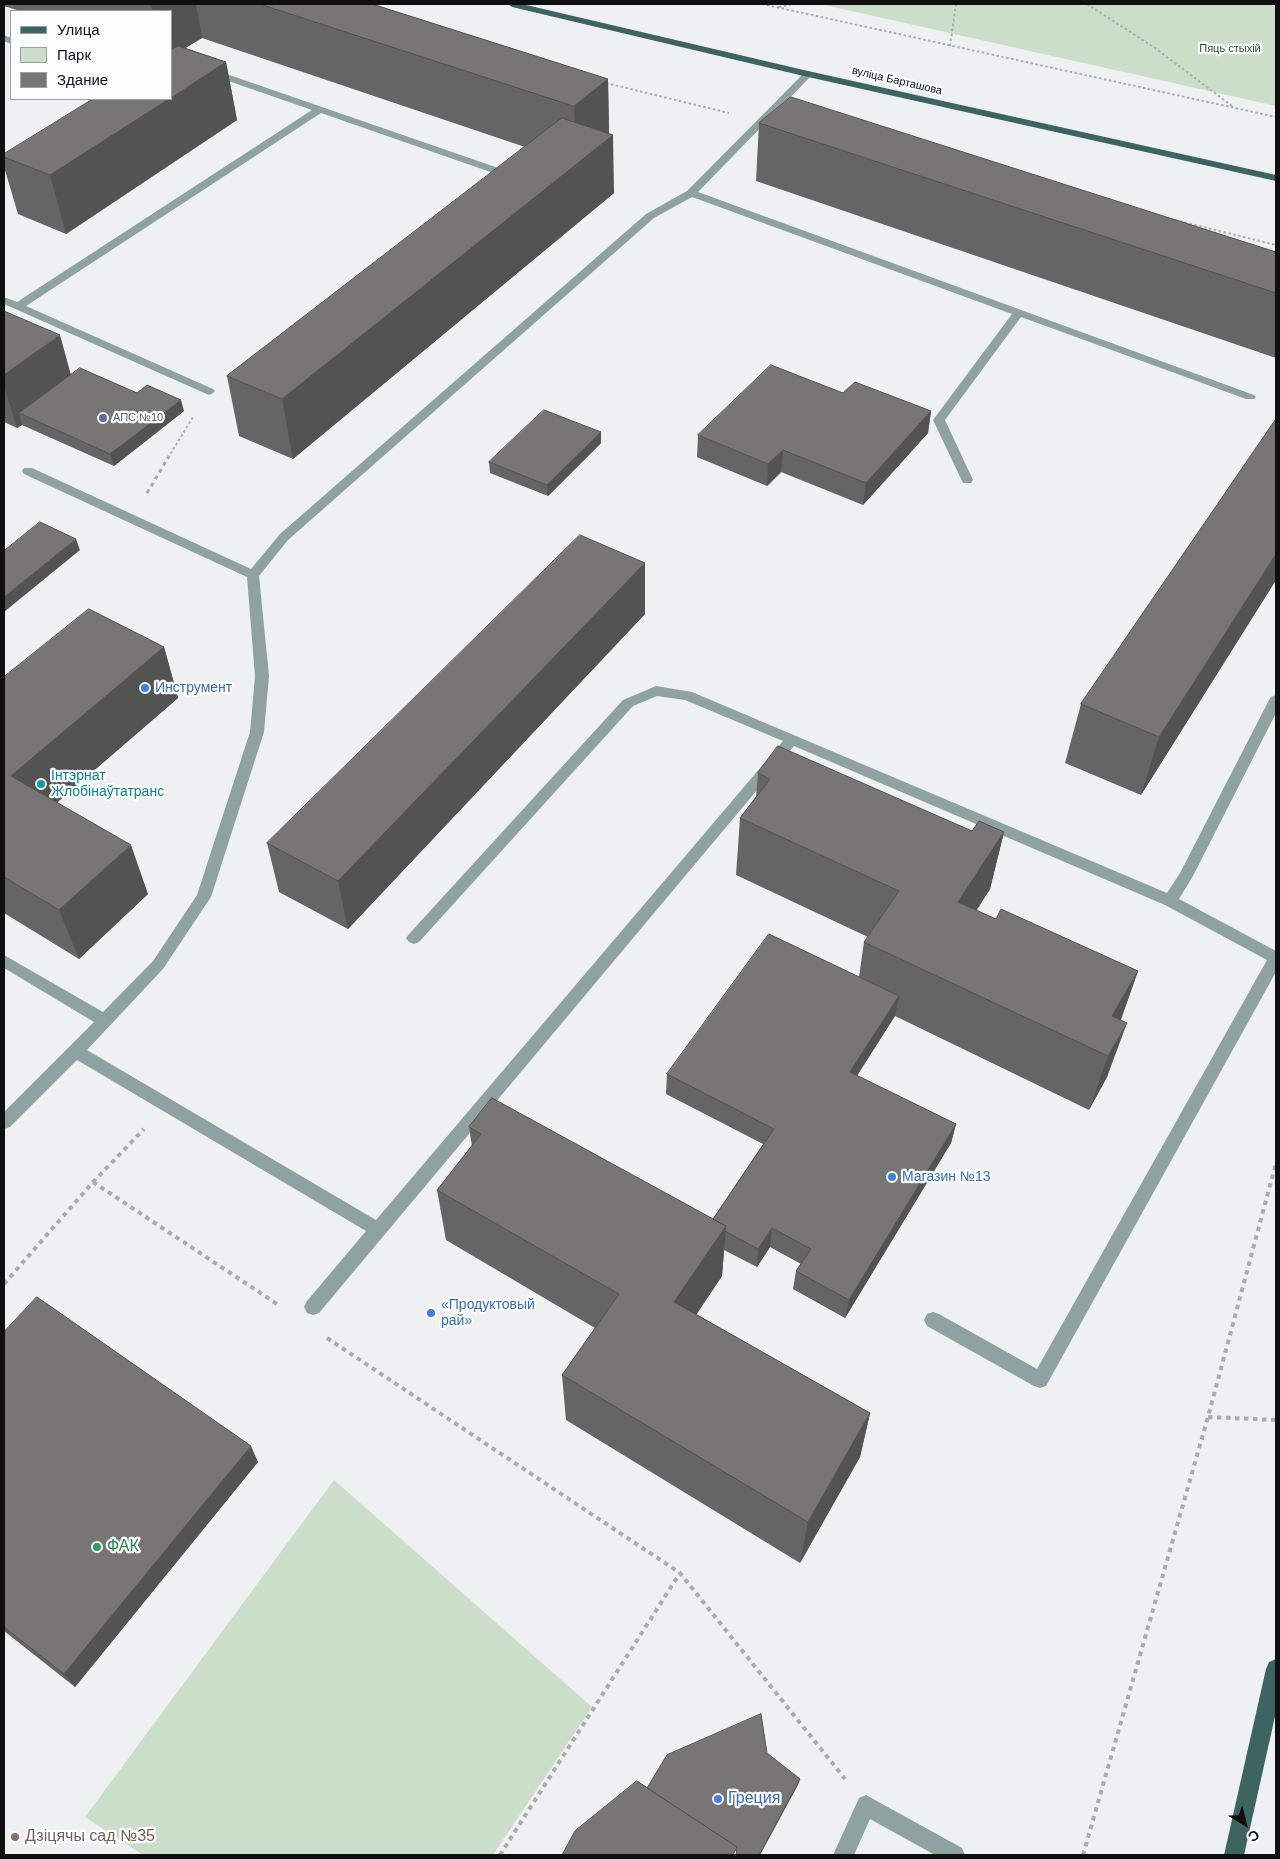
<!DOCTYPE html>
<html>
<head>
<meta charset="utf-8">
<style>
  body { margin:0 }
  #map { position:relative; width:1280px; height:1859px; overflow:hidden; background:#eff0f1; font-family:Helvetica,sans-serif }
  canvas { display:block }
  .frame { position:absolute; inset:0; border:5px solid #0f0f10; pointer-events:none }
  .legend { position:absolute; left:10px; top:10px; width:162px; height:90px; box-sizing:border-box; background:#fcfdfe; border:1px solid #9d9e9f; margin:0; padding:6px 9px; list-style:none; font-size:15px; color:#0f0f10 }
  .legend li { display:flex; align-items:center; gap:10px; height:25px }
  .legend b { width:25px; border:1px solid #9d9e9f }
  .north { position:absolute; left:1220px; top:1799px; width:50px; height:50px; -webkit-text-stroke:4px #fcfdfe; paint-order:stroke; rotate:144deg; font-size:14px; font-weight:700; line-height:20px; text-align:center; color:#0f0f10 }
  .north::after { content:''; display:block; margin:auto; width:18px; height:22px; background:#0f0f10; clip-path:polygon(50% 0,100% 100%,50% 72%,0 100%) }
</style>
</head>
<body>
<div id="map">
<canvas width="1280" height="1859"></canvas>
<div class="frame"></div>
<ul class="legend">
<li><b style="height:6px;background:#3d6461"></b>Улица</li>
<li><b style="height:14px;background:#cbdec9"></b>Парк</li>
<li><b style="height:14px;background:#777675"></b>Здание</li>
</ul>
<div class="north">С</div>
</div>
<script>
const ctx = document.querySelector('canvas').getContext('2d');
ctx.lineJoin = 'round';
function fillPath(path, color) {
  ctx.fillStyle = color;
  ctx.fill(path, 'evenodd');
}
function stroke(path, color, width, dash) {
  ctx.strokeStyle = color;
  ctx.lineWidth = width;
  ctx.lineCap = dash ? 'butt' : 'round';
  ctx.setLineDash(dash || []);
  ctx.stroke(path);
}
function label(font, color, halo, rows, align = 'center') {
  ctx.font = font + ' Helvetica,sans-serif';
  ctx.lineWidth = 4.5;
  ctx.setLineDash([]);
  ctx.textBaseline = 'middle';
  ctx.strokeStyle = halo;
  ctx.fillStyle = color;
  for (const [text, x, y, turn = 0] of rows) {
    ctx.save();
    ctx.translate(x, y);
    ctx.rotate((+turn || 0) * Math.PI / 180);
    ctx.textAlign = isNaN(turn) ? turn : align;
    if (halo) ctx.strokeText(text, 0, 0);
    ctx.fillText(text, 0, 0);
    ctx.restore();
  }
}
const green = new Path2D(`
  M820,4H1276V106Z
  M334,1480L592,1707L493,1855H143L85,1817Z`);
const pathFar2 = new Path2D(`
  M762,4L1276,117
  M1087,4L1155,48L1232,106
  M779,7L793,4
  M950,46L956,4
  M606,83L729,113
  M1175,220L1276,245
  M168,458L193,417`);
const pathFar1 = new Path2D(`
  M147,493L169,456`);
const path = new Path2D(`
  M93,1182L280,1306
  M4,1284L93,1182L144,1129
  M327,1338L680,1573L845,1779
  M1208,1417L1276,1420
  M500,1855L680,1573
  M1083,1855L1208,1417L1276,1163`);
const minor = new Path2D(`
  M4,35L11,38V44L4,41Z
  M212,69L507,171L508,173L503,176L499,175L321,113L26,306L213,389L215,391L213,393L209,395L4,304V297L17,302L312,110L211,75L171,76V70Z
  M808,71L813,74L811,76L698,192L1254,395L1256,397L1254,399H1246L1021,317L945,420L973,480L971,483H963L933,420L1012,314L692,197L654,218L288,540L259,576L269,676L264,732L211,897L163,969L87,1050L376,1220L783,741L685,700L657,696L633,706L419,942L414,944L409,942L406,938L409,934L623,700L656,686L692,692L1167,893L1180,873L1269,700L1271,697L1276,695V713L1193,876L1179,899L1276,951V972L1046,1386L1040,1388L1034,1386L927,1326L924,1320L927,1314L933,1312L939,1314L1037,1369L1267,960L1165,905L794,746L319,1313L313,1315L307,1313L304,1307L307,1301L366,1231L77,1060L10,1127L4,1129V1112L94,1022L4,968V955L103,1012L153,961L197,895L250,732L255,676L247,577L24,474L22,471L24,468H32L251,569L280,534L646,214L687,191L805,72Z
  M866,1795L962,1848L965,1855H935L870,1819L854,1855H833L859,1798Z`);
const major = new Path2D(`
  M508,4H522L808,71L1276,175V181L808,77L512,7Z
  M1276,1659V1712L1244,1855H1224L1266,1669L1269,1662Z`);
const wall = new Path2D(`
  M4,4H196L202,38L185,48L226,62L237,120L66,234L18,214L4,167V154L171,99V11H20L4,6Z
  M196,4H372L608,79L609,133L614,193L293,459L239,436L227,376L525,147L202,38Z
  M759,123L1276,252V358L756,181Z
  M4,311L71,375L137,393L184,411L114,466L22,425L17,428L4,422Z
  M843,393L931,411L928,433L863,505L781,472L767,486L697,457L698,435Z
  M1276,419V580L1141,795L1065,763L1081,704Z
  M601,432V443L548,496L490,473L489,462Z
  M645,563V614L348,929L279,892L267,843Z
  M164,647L178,698L57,802L148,894L79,959L4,913V677Z
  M758,773L972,831L1004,832L990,889L976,911L996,919L1138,971L1121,1020L1107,1077L1089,1110L895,1016L857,1076L956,1124L951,1143L845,1318L793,1289L796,1271L801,1264L770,1247L757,1267L724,1250L722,1276L696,1314L870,1413L860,1457L800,1563L566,1420L562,1375L595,1328L446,1240L437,1190L472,1146L469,1127L713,1219L763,1144L666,1094L667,1074L859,977L864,942L868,937L736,875L740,818L756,797Z
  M4,1332L258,1462L75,1687L4,1631Z`);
const shadedWall = new Path2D(`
  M154,4H196L202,38L171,57V11H153L151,5Z
  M226,62L237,120L66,234L50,175L169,99H171V98Z
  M608,79L609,136L576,164L574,106Z
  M613,135L614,193L293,459L282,399Z
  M60,335L74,386L19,413L22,425L17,428L4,386V375Z
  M181,400L184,411L114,466L110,454Z
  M931,411L928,433L863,505L866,483Z
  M601,432V443L548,496L547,485Z
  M783,450L781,472L767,486L768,464Z
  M76,539L80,550L4,612V597Z
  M1276,554V580L1141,795L1159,737Z
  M645,563V614L348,929L338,881Z
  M164,647L178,698L30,826L11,776Z
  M1004,832L990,889L945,959L958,902Z
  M131,845L148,894L79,959L59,910Z
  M1138,971L1118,1026L1112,1016Z
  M899,996L895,1016L846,1092L850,1072Z
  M1127,1023L1107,1077L1089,1110L1108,1056Z
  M956,1124L951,1143L845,1318L849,1300Z
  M726,1226L722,1276L673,1350L674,1302Z
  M772,1228L770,1247L757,1267L758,1249Z
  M870,1413L860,1457L800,1563L808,1522Z
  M251,1446L258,1462L75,1687L64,1674Z
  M800,1779L798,1785L760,1855H759Z`);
const building = new Path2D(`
  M260,4H372L608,79L574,106Z
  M178,46L226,62L171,98V50Z
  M791,97L1276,252V293L759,123Z
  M93,99H169L50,175L4,157V154Z
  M562,118L613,135L282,399L227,376Z
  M4,311L60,335L4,375Z
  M771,365L843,393L855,382L931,411L866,483L783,450L768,464L698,435Z
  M80,368L137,393L147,385L181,400L110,454L19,413Z
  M544,410L601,432L547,485L489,462Z
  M1276,419V554L1159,737L1081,704Z
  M40,522L76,539L4,597V551Z
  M580,535L645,563L338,881L267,843Z
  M89,609L164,647L11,776L131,845L59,910L4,877V677Z
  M778,746L972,831L979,821L1004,832L958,902L996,919L1001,909L1138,971L1112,1016L1127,1023L1108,1056L864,942L899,891L740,818L770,779L758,773Z
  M769,934L899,996L850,1072L956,1124L849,1300L796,1271L811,1249L772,1228L758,1249L725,1231L726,1226L713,1219L774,1129L667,1074Z
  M492,1098L726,1226L674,1302L870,1413L808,1522L562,1375L619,1294L437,1190L481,1134L469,1127Z
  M37,1297L251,1446L64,1674L4,1627V1332Z
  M761,1714L767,1753L800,1779L759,1855H736L737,1847L647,1788L667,1755Z
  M637,1781L737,1847L733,1855H562L575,1831Z`);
const markers = [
  [103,418,5,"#5c6f8a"],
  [145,688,5,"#3f7fe0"],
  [41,784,5,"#0f9aa8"],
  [892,1177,5,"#3f7fe0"],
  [431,1313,5,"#3f7fe0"],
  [97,1547,5,"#2e9e5b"],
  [718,1799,5,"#3f7fe0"],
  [15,1837,5,"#8d6e63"]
];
const farParknames = [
  ["Пяць стыхій",1230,49]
];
const farStreetnames = [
  ["вуліца Барташова",897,81,13]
];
const farServicenames = [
  ["АПС №10",113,418]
];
const shopNames = [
  ["Инструмент",155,688],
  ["Магазин №13",902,1177],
  ["«Продуктовый",441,1305],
  ["рай»",441,1321]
];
const cultureNames = [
  ["Інтэрнат",51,776],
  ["Жлобінаўтатранс",51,792]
];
const nearLeisurenames = [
  ["ФАК",107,1547]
];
const nearShopnames = [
  ["Греция",728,1799]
];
const nearEducationnames = [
  ["Дзіцячы сад №35",25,1837]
];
fillPath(green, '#cbdec9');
stroke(pathFar2, '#abacad', 2, [2.5, 2.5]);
stroke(pathFar1, '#abacad', 3, [4, 4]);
stroke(path, '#abacad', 4, [4.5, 4.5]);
fillPath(minor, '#8ea3a1');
fillPath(major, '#3d6461');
fillPath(wall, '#666565');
fillPath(shadedWall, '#535352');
fillPath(building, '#777675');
stroke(building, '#535352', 1);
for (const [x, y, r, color] of markers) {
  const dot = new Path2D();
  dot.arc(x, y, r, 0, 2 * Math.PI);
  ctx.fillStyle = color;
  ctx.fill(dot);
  stroke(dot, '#fcfdfe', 2);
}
label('11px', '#295025', '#fcfdfe', farParknames);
label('11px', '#0f0f10', '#fcfdfe', farStreetnames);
label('11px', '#4e5e75', '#fcfdfe', farServicenames, 'left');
label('14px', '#366cbe', '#fcfdfe', shopNames, 'left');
label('14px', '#0d838f', '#fcfdfe', cultureNames, 'left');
label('16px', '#27864d', '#fcfdfe', nearLeisurenames, 'left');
label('16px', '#366cbe', '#fcfdfe', nearShopnames, 'left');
label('16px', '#785e54', '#fcfdfe', nearEducationnames, 'left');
</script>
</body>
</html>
